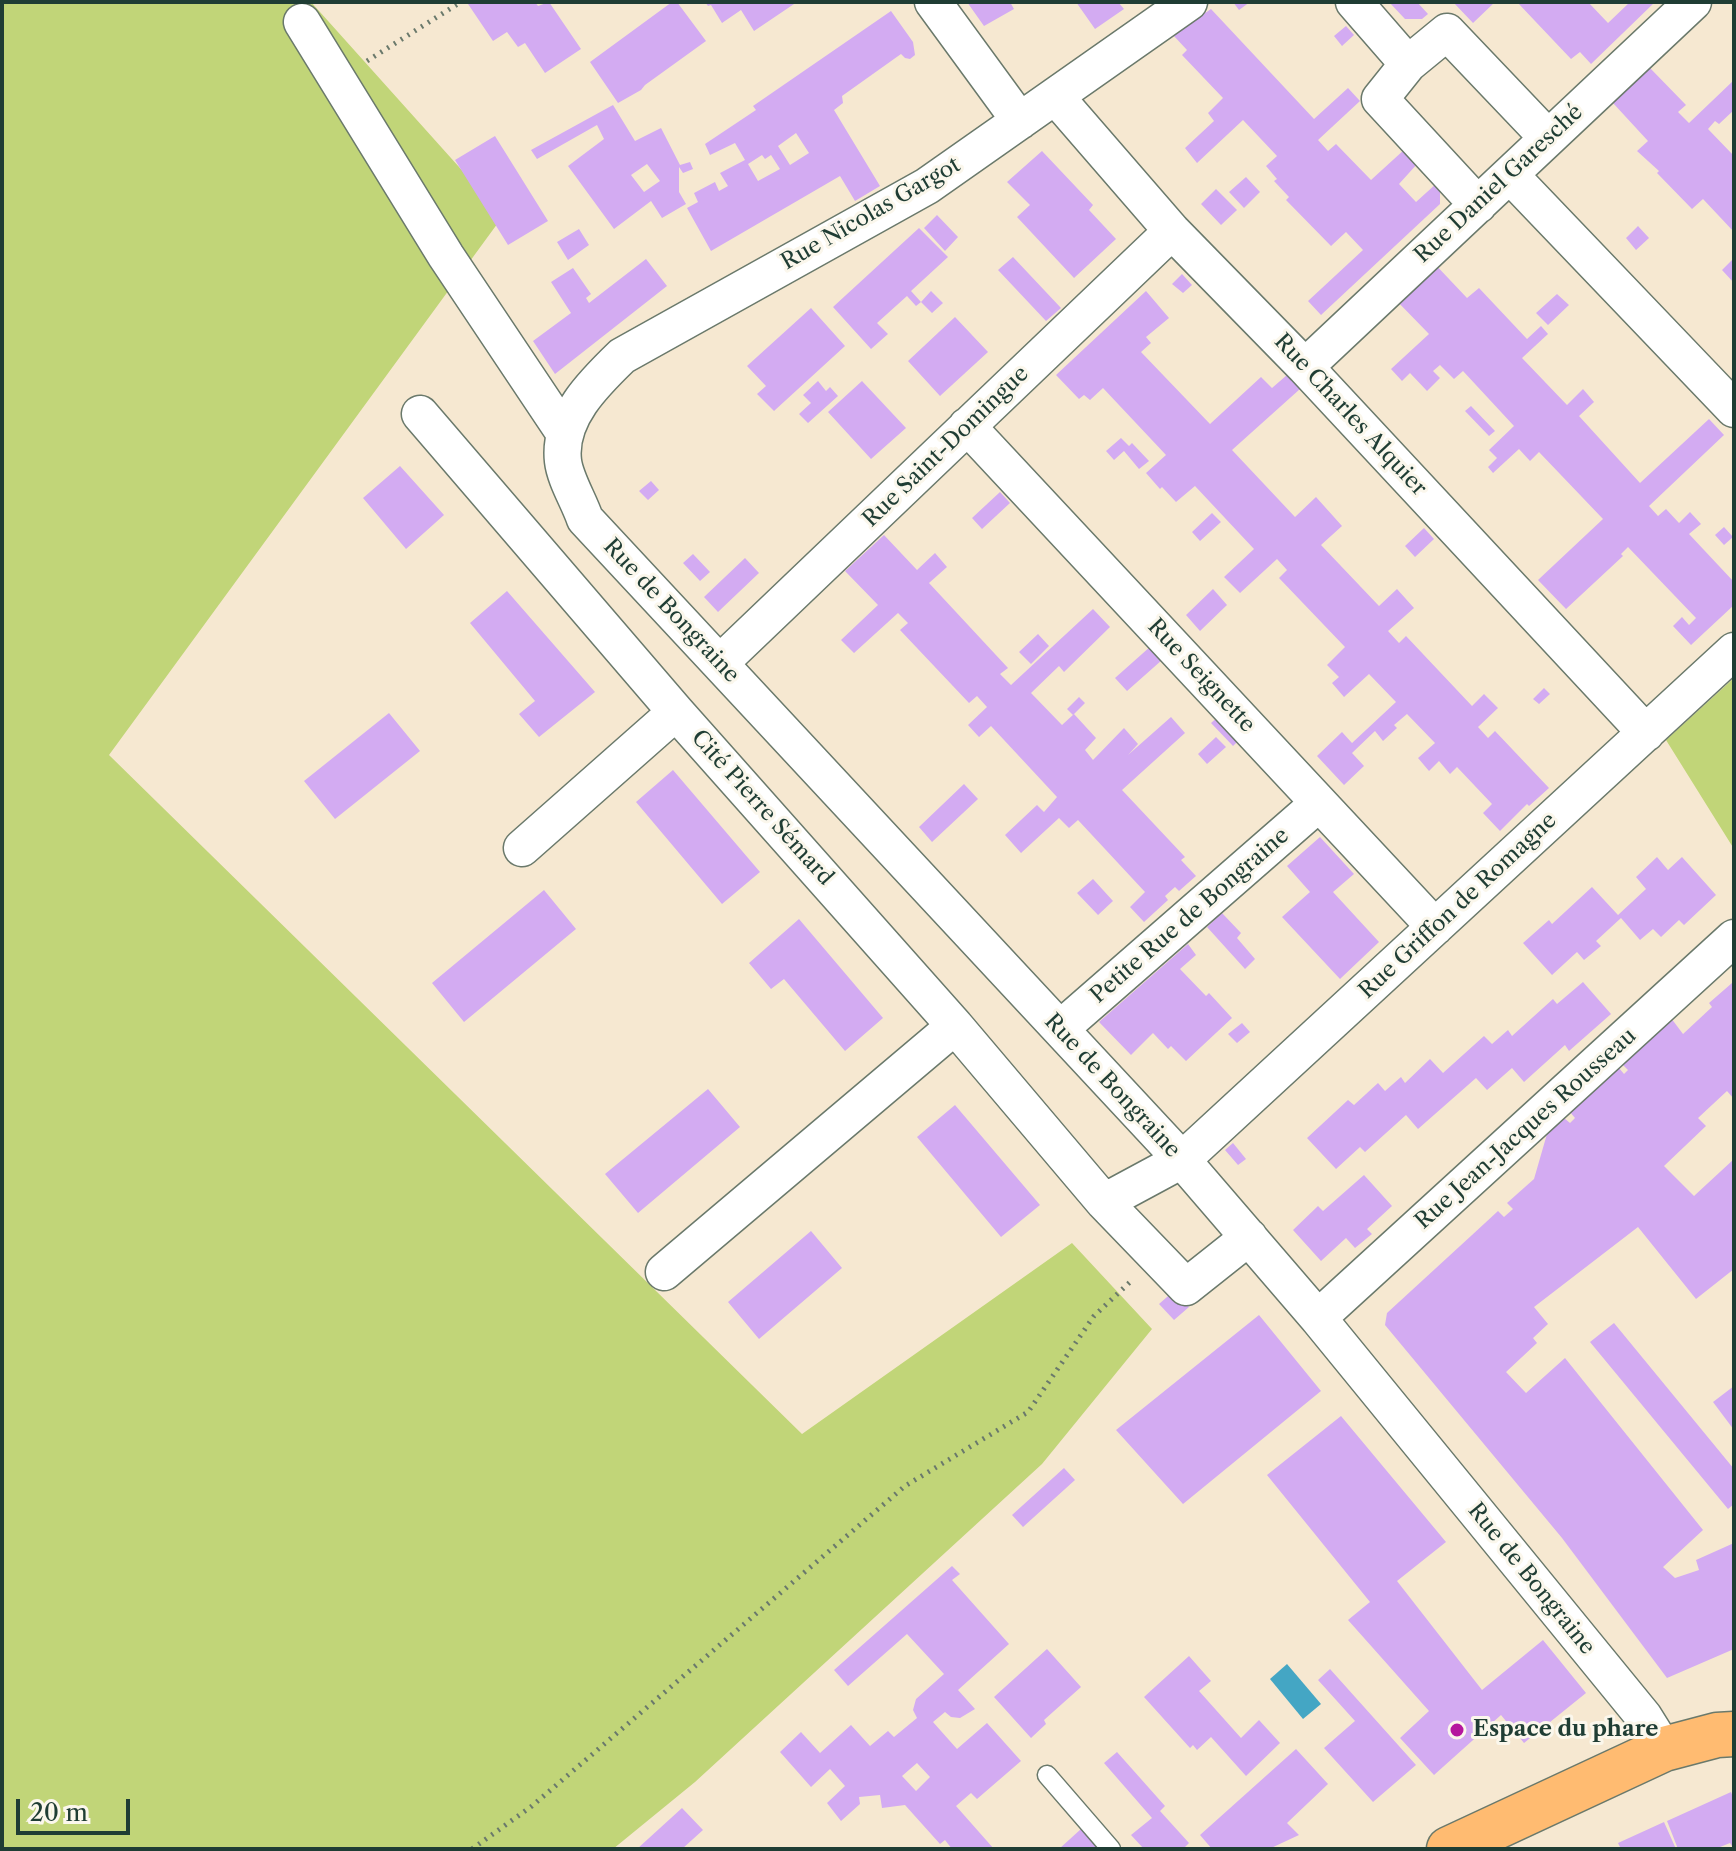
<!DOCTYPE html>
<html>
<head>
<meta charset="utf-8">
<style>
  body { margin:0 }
  #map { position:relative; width:1736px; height:1851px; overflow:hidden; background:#f6e8d1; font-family:"Libre Caslon Text",serif }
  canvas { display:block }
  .frame { position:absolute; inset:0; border:4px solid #1f3d34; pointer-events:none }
  .scale { position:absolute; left:16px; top:1799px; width:114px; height:36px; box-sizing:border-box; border:4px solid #1f3d34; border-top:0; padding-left:10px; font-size:24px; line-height:28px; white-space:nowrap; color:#1f3d34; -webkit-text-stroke:6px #fbf7ec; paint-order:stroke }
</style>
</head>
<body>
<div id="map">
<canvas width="1736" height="1851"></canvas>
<div class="frame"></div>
<div class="scale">20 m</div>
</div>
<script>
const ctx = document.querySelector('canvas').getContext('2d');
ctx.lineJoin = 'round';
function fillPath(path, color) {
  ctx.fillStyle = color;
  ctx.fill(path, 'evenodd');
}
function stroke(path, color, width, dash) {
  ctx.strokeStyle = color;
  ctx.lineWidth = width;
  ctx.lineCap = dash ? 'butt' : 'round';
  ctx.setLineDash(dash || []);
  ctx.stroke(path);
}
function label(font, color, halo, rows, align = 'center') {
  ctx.font = font + ' "Libre Caslon Text",serif';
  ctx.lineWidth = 6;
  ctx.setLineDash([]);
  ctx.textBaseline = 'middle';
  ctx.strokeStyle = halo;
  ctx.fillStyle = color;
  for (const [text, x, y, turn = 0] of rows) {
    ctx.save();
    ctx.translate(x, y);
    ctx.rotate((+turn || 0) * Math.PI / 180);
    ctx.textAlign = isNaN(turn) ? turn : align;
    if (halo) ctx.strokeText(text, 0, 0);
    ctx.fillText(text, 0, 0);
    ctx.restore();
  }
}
const green = new Path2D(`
  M2,2H311L503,216L109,755L802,1434L1072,1243L1152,1329L1042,1464L695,1782L613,1849H2Z
  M1734,678V849L1666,740Z`);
const water = new Path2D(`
  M1287,1664L1321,1704L1303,1719L1270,1679Z`);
const building = new Path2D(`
  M470,2H535L538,6L549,2L581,49L545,73L525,43L518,47L507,32L493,41L468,4Z
  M672,2H677L706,41L645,85L641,90L618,103L590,62Z
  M705,2H797L754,31L741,10L722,23L711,5L708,6Z
  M967,2H1010L1014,9L984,26Z
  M1076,2H1118L1124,9L1095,29Z
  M1233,2H1250L1239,10Z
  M1389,2H1417L1428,14L1422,19H1405Z
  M1453,2H1495L1473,23Z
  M1517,2H1588L1608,23L1630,2H1655L1591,64L1580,52L1571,59Z
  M1211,9L1314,119L1348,88L1360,101L1318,140L1328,151L1336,144L1371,180L1405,149L1418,163L1399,184L1416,202L1437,183L1440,185V204L1321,315L1308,301L1363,250L1346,232L1331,246L1286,200L1289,197L1274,181L1277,179L1266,166L1277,156L1243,120L1197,163L1185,148L1214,121L1208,113L1223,98L1182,55L1187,50L1173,35Z
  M891,11L913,42L915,55L910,59L905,58L901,54L842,96L843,103L834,110L880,186L855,201L840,176L711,251L687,208L698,202L694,193L715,182L719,191L728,186L720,173L745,160L735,143L710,155L705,144L756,110L753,106ZM796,133L809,153L790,165L778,146ZM762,155L765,159L771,155L780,169L758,181L748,164Z
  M1346,26L1354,35L1342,46L1334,36Z
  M1650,68L1686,105L1678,112L1689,123L1734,80V110L1719,124L1715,121L1708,129L1734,156V232L1703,199L1692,209L1657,173L1659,171L1637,151L1648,141L1613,103Z
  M613,105L635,141L661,128L680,165L690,162L693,169L683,173L679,167V192L686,204L662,218L651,201L614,229L568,166L604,139L597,125L537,159L531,150ZM647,164L660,181L644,192L631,175Z
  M495,136L548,221L508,245L455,160Z
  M1042,151L1093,205L1089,210L1116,239L1074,278L1017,217L1030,205L1007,182Z
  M1246,177L1260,192L1244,208L1229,192Z
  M1216,189L1237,210L1221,225L1201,204Z
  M937,215L958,237L945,251L924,228Z
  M1638,226L1649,238L1636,250L1626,238Z
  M919,228L948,257L911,291L921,302L931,291L943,303L932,313L921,302L916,306L907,296L877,323L888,334L871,349L833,307Z
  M579,229L589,245L568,260L557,242Z
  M1013,257L1061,308L1046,321L998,270Z
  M1734,258V283L1722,270Z
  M646,259L667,286L555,374L533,341L571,313L551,282L573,268L591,294L586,298L589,303Z
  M1432,261L1467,298L1479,288L1527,339L1541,326L1548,334L1522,358L1567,405L1583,389L1594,402L1579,416L1640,483L1709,419L1724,435L1649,506L1658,516L1666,509L1679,523L1690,512L1701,524L1689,534L1734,582V605L1691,645L1673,626L1682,617L1689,625L1696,618L1628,547L1621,554L1623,556L1566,609L1538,580L1603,519L1539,452L1530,461L1519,449L1493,473L1488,467L1497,458L1489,450L1514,426L1463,371L1454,379L1440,365L1433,371L1440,378L1427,391L1410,373L1402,381L1391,369L1429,334L1393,297Z
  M1182,274L1192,285L1183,293L1172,284Z
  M1146,291L1169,318L1146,337L1151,343L1141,352L1210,424L1261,377L1272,388L1287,375L1300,389L1232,450L1295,517L1316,497L1342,526L1321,545L1379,606L1397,589L1414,608L1388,631L1399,643L1406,636L1472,706L1484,694L1498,708L1478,727L1488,738L1495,731L1549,788L1529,806L1527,804L1500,831L1483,813L1492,804L1457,767L1450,774L1439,761L1429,771L1418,758L1435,743L1407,714L1394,725L1397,728L1383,741L1375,731L1352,753L1364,766L1344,785L1317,756L1342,732L1352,743L1396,702L1369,674L1344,697L1332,683L1339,677L1327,665L1345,647L1279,578L1287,570L1277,559L1240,593L1224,577L1254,549L1195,486L1176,502L1162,487L1160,489L1146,473L1166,455L1103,388L1090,400L1084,395L1079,399L1056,375Z
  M1557,294L1569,305L1548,325L1536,313Z
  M811,308L845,346L774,411L757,394L766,386L747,366Z
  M955,317L988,352L940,396L908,361Z
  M818,381L826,391L830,387L838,396L808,423L799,414L811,403L803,395Z
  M862,381L906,428L871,459L828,412Z
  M1471,406L1495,431L1489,436L1465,411Z
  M1121,438L1129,446L1132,443L1149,461L1139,469L1124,451L1114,460L1106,451Z
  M400,466L444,515L406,549L363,498Z
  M651,481L659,490L648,500L639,491Z
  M1000,492L1010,503L982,529L972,518Z
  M1212,513L1221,522L1200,541L1192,532Z
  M1724,527L1733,537L1724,545L1715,535Z
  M1424,528L1434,539L1415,557L1405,546Z
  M884,535L917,570L935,553L947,567L929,583L1008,668L1000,674L1011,685L1093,609L1110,627L1064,672L1059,666L1031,693L1062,725L1074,714L1096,738L1085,750L1093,760L1124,728L1138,744L1128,755L1171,717L1185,733L1122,790L1185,857L1181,860L1196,876L1179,891L1175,887L1165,896L1168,900L1144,922L1130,907L1145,892L1078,820L1069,828L1059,818L1021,853L1005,835L1037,805L1044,812L1057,797L991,726L979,737L968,725L987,707L977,696L969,703L900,630L908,623L898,613L854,653L841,640L878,605L845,571Z
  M693,554L710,572L700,581L683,563Z
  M745,558L759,573L718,612L704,597Z
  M1213,589L1227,605L1200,631L1186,615Z
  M507,591L595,692L539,737L519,714L535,701L470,623Z
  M1038,634L1049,646L1031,664L1019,652Z
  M1151,646L1162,660L1127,691L1115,678Z
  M1544,688L1550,694L1539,704L1533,699Z
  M1079,697L1085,703L1073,715L1067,709Z
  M389,713L420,751L335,819L304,781Z
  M1219,716L1240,739L1233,746L1211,723Z
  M1216,737L1226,747L1207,764L1198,754Z
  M673,770L760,872L722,904L636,802Z
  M964,784L978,799L932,842L919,827Z
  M1320,837L1354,874L1333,892L1379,942L1340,979L1282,917L1310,892L1287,866Z
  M1657,857L1668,870L1682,857L1716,895L1684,925L1679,920L1661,937L1653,929L1640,940L1621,918L1596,941L1601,946L1584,960L1577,952L1552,975L1523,943L1549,920L1552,924L1592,887L1618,915L1646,889L1636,877Z
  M1093,879L1113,901L1098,915L1077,893Z
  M544,890L576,929L464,1022L432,983Z
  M1222,913L1241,933L1237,938L1255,959L1245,969L1207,927Z
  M799,919L883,1018L845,1051L784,979L771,989L749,963Z
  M1188,944L1196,955L1180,969L1206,996L1209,993L1232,1018L1186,1061L1171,1046L1168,1049L1153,1033L1131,1055L1099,1022Z
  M1583,982L1611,1014L1569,1051L1565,1045L1524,1082L1512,1068L1487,1090L1476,1078L1418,1129L1406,1115L1365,1152L1360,1147L1336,1169L1307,1138L1348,1100L1354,1105L1378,1083L1385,1091L1401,1077L1405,1083L1430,1059L1443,1073L1484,1036L1492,1044L1508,1030L1512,1036L1553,999L1557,1004Z
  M1732,983L1734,1099L1727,1091L1698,1118L1706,1126L1664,1166L1694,1196L1734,1159V1269L1696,1299L1638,1227L1534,1307L1548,1324L1533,1338L1537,1343L1506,1372L1526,1393L1565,1358L1703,1530L1663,1567L1675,1578L1699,1570L1696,1560L1734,1543V1649L1667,1678L1562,1538L1385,1325L1387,1313L1472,1235L1498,1211L1504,1217L1513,1209L1507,1203L1534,1179L1547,1134L1564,1118L1570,1123L1575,1118L1570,1112L1619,1068L1624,1074L1628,1070L1622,1064L1671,1018L1683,1034L1712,1007L1709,1003Z
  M1242,1023L1250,1032L1237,1043L1228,1034Z
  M708,1089L740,1127L638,1213L605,1174Z
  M955,1105L1040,1205L1001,1237L917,1137Z
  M1233,1143L1246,1159L1238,1165L1225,1150Z
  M1364,1175L1392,1206L1367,1229L1372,1234L1355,1248L1346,1238L1321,1261L1293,1230L1318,1206L1323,1211Z
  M811,1231L842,1268L759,1339L728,1302Z
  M1175,1290L1189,1307L1174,1320L1159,1304Z
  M1259,1315L1321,1391L1183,1504L1116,1430Z
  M1614,1323L1734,1469V1504L1728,1509L1590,1342Z
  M1734,1386V1430L1713,1402Z
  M1341,1416L1446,1542L1397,1581L1482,1690L1543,1640L1586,1693L1524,1743L1501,1715L1434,1775L1400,1738L1429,1711L1348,1620L1370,1602L1267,1475Z
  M1064,1468L1075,1480L1023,1527L1012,1515Z
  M952,1566L960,1574L952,1580L1009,1644L958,1690L975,1709L960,1718L951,1717L945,1712L933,1722L957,1749L987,1723L1021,1761L977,1799L971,1793L956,1806L994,1849H952L945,1840L940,1844L905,1805L882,1808L880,1795L859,1797L860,1804L841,1821L827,1803L845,1786L830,1769L811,1787L780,1752L801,1732L820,1753L851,1725L870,1746L888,1731L894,1737L917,1718L913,1710L916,1699L944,1674L907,1634L848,1686L834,1670ZM917,1763L930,1777L916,1791L902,1776Z
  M1047,1649L1081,1687L1044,1720L1046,1724L1031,1738L994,1697Z
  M1189,1656L1211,1681L1199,1691L1241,1738L1259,1720L1280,1743L1246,1776L1211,1737L1197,1750L1193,1745L1190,1748L1144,1697Z
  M1330,1669L1416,1765L1373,1802L1324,1748L1355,1721L1318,1680Z
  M1296,1749L1328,1784L1287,1823L1299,1835L1269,1849H1212L1200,1835Z
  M1117,1752L1165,1806L1160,1811L1189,1843L1183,1849H1144L1131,1835L1152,1818L1104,1763Z
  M1731,1792L1734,1800V1849L1730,1843L1715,1849H1678L1667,1821Z
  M682,1808L703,1830L682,1849H637Z
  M1664,1822L1676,1849H1621L1618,1843Z
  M1081,1829L1099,1849H1059Z`);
const path = new Path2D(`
  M367,61L461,2
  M472,1849L532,1806L905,1486L1028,1412L1094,1316L1130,1282`);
const service = new Path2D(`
  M1047,1775L1111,1849`);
const minor = new Path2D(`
  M933,2L1020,121
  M1189,2L927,186L622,356C594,383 558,418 563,461C565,479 579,501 585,519L1182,1160L1318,1318L1644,1717L1664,1749
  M1354,2L1408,64L1447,32L1548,138
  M302,22L446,256L565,434
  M1408,64L1380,99L1478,205
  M1055,96L1172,231L1305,367L1646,733
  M1510,175L1734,409
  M1305,367L1693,2
  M420,414L676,712L955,1026L1104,1202L1186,1287L1249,1237
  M967,426L1435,927
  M720,663L1172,231
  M522,848L676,712
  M1060,1029L1319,803
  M1104,1202L1182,1160L1734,651
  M664,1272L955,1026
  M1318,1318L1734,938`);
const primary = new Path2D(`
  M1449,1849L1664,1749L1717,1735L1734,1734`);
const markers = [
  [1457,1730,8,"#b5179e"]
];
const streetNames = [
  ["Rue Daniel Garesché",1499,184,-43],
  ["Rue Nicolas Gargot",871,214,-30],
  ["Rue Charles Alquier",1350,415,47],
  ["Rue Saint-Domingue",946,447,-44],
  ["Rue de Bongraine",671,611,47],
  ["Rue Seignette",1201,676,47],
  ["Cité Pierre Sémard",762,808,48],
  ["Rue Griffon de Romagne",1458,906,-43],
  ["Petite Rue de Bongraine",1190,916,-41],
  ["Rue de Bongraine",1112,1086,47],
  ["Rue Jean-Jacques Rousseau",1526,1129,-42],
  ["Rue de Bongraine",1531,1579,51]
];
const poiNames = [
  ["Espace du phare",1473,1730]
];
fillPath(green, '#c1d578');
fillPath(water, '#44a6c4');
fillPath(building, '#d3abf2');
stroke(service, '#6a796b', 21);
stroke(minor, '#6a796b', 39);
stroke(primary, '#6a796b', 47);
stroke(path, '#6a796b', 5, [2, 6]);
stroke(service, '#fff', 18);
stroke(minor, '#fff', 36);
stroke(primary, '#ffbb71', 44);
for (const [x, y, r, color] of markers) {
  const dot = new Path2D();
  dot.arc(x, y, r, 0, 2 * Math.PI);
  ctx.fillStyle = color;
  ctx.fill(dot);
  stroke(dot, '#fbf7ec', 3);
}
label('22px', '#1f3d34', '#fbf7ec', streetNames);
label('bold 22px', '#1f3d34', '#fbf7ec', poiNames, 'left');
</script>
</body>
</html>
